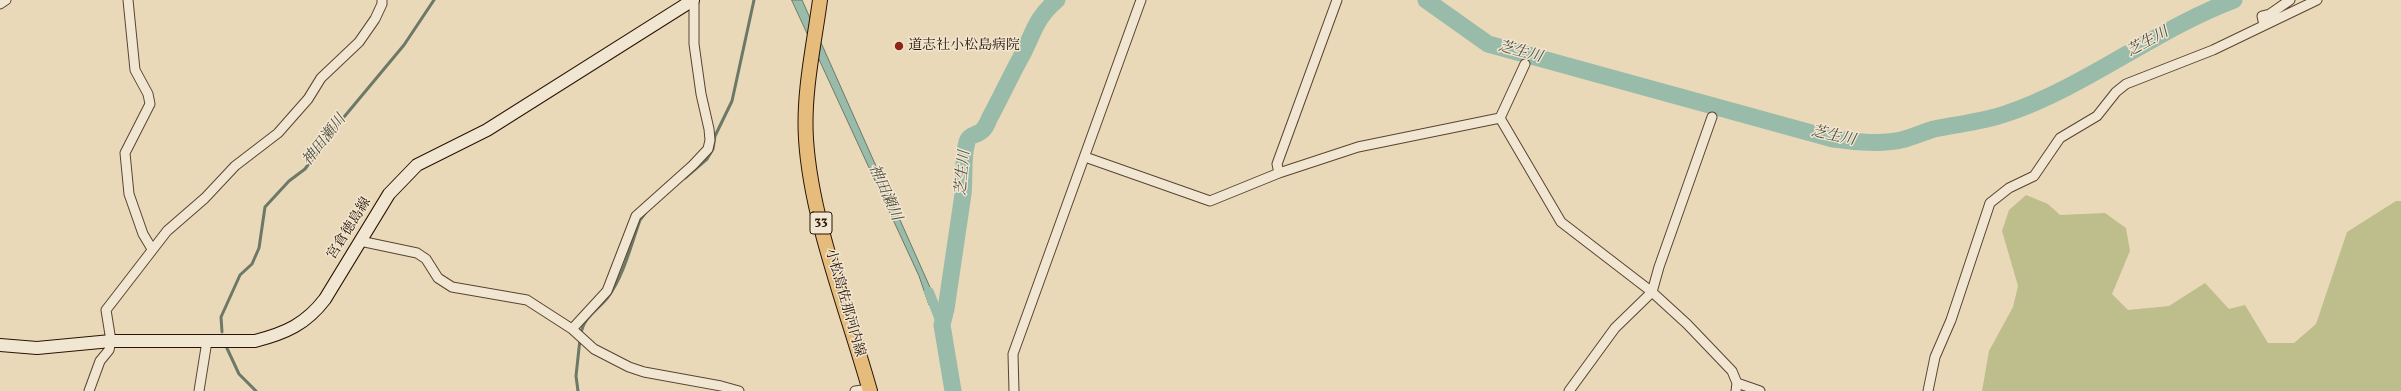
<!DOCTYPE html>
<html>
<head>
<meta charset="utf-8">
<style>
  body { margin:0 }
  canvas { display:block; background:#ead9b8 }
</style>
</head>
<body>
<canvas width="2401" height="391"></canvas>
<script>
const ctx = document.querySelector('canvas').getContext('2d');
ctx.lineJoin = 'round';
function fillPath(path, color) {
  ctx.fillStyle = color;
  ctx.fill(path, 'evenodd');
}
function stroke(path, color, width, dash) {
  ctx.strokeStyle = color;
  ctx.lineWidth = width;
  ctx.lineCap = dash ? 'butt' : 'round';
  ctx.setLineDash(dash || []);
  ctx.stroke(path);
}
function label(font, color, halo, rows, align = 'center') {
  ctx.font = font + ' Vollkorn,"Noto Serif JP",serif';
  ctx.lineWidth = 3;
  ctx.setLineDash([]);
  ctx.textBaseline = 'middle';
  ctx.strokeStyle = halo;
  ctx.fillStyle = color;
  for (const [text, x, y, turn = 0] of rows) {
    ctx.save();
    ctx.translate(x, y);
    ctx.rotate((+turn || 0) * Math.PI / 180);
    ctx.textAlign = isNaN(turn) ? turn : align;
    if (halo) ctx.strokeText(text, 0, 0);
    ctx.fillText(text, 0, 0);
    ctx.restore();
  }
}
const green = new Path2D(`
  M2026,195L2048,204L2060,215L2105,213L2126,228L2130,251L2112,294L2128,310L2169,306L2205,283L2229,309L2245,305L2268,343H2294L2316,324L2347,232L2396,201H2401V391H1982L1989,351L2013,307L2018,286L2002,231L2009,210Z`);
const water = new Path2D(`
  M792,0H802L937,303L929,305L919,276Z`);
const stream = new Path2D(`
  M685,178L707,159L713,149L715,136L732,101L754,0
  M222,332L221,317L240,275L252,264L259,248L265,207L289,181L305,169L334,129L404,45L434,0
  M581,334C583,317 599,309 608,297C624,275 631,245 640,220L646,212
  M225,344L239,374L256,391
  M578,391L576,376L580,339`);
const canal = new Path2D(`
  M929,292L942,325`);
const river = new Path2D(`
  M1426,0L1488,44L1833,139C1857,142 1882,145 1905,139C1915,136 1924,132 1934,129C1957,124 1982,122 2005,114C2086,87 2154,30 2234,0
  M953,391L942,325L946,309L963,194C965,176 962,159 967,142C969,134 975,136 980,132C984,130 988,123 989,119C1000,99 1009,79 1020,59C1033,36 1034,19 1057,0`);
const minor = new Path2D(`
  M128,0L135,70L148,94L150,104L125,153L129,194L143,234L152,249
  M0,4L6,0
  M2264,25L2262,16L2270,14L2290,0
  M1500,118L1561,222L1652,292L1687,324L1732,371L1737,383L1736,391
  M1500,118L1525,64
  M1085,157L1210,201L1279,173L1358,147L1500,118
  M1279,173L1277,164L1337,0
  M360,241L417,253L426,259L438,278L452,287L527,300L572,329L594,349L629,367L644,372L721,386L739,391
  M572,329L607,291L636,216L693,165L708,149L710,140L709,129L701,94L694,44V0
  M1737,383L1760,391
  M89,391L100,361L109,350L111,341L106,310L167,231L205,198L235,166L278,133L308,99L321,78L359,42L375,19L382,4V0
  M199,391L207,341
  M855,391L870,389
  M1014,391L1013,354L1141,0
  M1569,391L1615,328L1652,292L1659,267L1712,117
  M1928,391L1935,357L1951,320L1990,203L2009,188L2034,176L2060,138L2097,116L2116,92L2126,84L2213,50L2317,0`);
const secondary = new Path2D(`
  M0,345L37,348L111,341H255C286,333 306,324 325,299L389,194L417,165L487,130L693,0`);
const primary = new Path2D(`
  M820,0C814,45 803,93 806,139C811,220 848,312 870,391`);
const markers = [
  [899,46,5,"#8f2418"]
];
const shields = [
  [821,223,22]
];
const shieldNames = [
  ["33",821,223]
];
const poiNames = [
  ["道志社小松島病院",908,46]
];
const streetNames = [
  ["宮倉徳島線",350,229,-58],
  ["小松島佐那河内線",844,303,74]
];
const waterNames = [
  ["芝生川",2148,43,-29],
  ["芝生川",1520,53,15],
  ["芝生川",1833,137,12],
  ["神田瀬川",325,141,-52],
  ["芝生川",964,173,-85],
  ["神田瀬川",884,193,66]
];
fillPath(green, '#bdbe8b');
fillPath(water, '#98bbaa');
stroke(water, '#6c7868', 1);
stroke(stream, '#6c7868', 3);
stroke(canal, '#98bbaa', 10);
stroke(river, '#98bbaa', 17);
stroke(minor, '#594431', 11);
stroke(secondary, '#291304', 14);
stroke(primary, '#291304', 16);
stroke(minor, '#f1e6d1', 9);
stroke(secondary, '#f1e6d1', 12);
stroke(primary, '#e5bc7c', 14);
for (const [x, y, r, color] of markers) {
  const dot = new Path2D();
  dot.arc(x, y, r, 0, 2 * Math.PI);
  ctx.fillStyle = color;
  ctx.fill(dot);
  stroke(dot, '#f1e6d1', 1.5);
}
for (const [x, y, w] of shields) {
  const box = new Path2D();
  box.roundRect(x - w / 2, y - 11, w, 22, 3);
  ctx.fillStyle = '#f1e6d1';
  ctx.fill(box);
  stroke(box, '#291304', 1);
}
label('bold 13px', '#291304', null, shieldNames);
label('14px', '#291304', '#f1e6d1', poiNames, 'left');
label('14px', '#291304', '#f1e6d1', streetNames);
label('italic 15px', '#504e3e', '#f1e6d1', waterNames);
</script>
</body>
</html>
